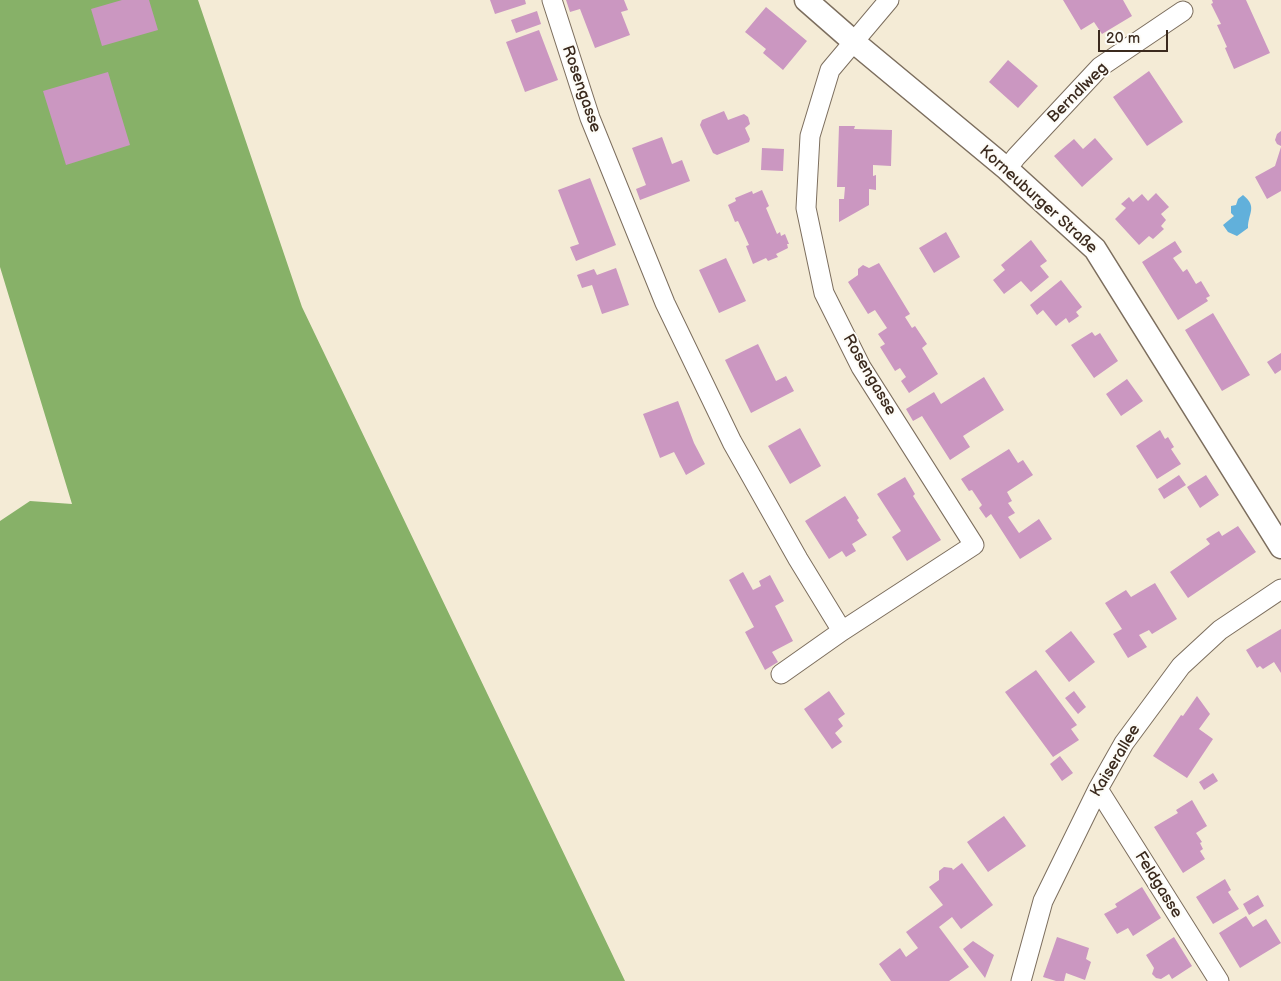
<!DOCTYPE html>
<html>
<head>
<meta charset="utf-8">
<style>
  body { margin:0 }
  #map { position:relative; width:1281px; height:981px; overflow:hidden; background:#f4ebd6; font-family:"Balsamiq Sans",sans-serif }
  canvas { display:block }
  .scale { position:absolute; left:1098px; top:30px; width:70px; height:22px; box-sizing:border-box; border:2px solid #3b2a1e; border-top:0; padding-left:6px; font-size:15px; line-height:18px; white-space:nowrap; color:#3b2a1e; -webkit-text-stroke:4px #fdfcf7; paint-order:stroke }
</style>
</head>
<body>
<div id="map">
<canvas width="1281" height="981"></canvas>
<div class="scale">20 m</div>
</div>
<script>
const ctx = document.querySelector('canvas').getContext('2d');
ctx.lineJoin = 'round';
function fillPath(path, color) {
  ctx.fillStyle = color;
  ctx.fill(path, 'evenodd');
}
function stroke(path, color, width, dash) {
  ctx.strokeStyle = color;
  ctx.lineWidth = width;
  ctx.lineCap = dash ? 'butt' : 'round';
  ctx.setLineDash(dash || []);
  ctx.stroke(path);
}
function label(font, color, halo, rows, align = 'center') {
  ctx.font = font + ' "Balsamiq Sans",sans-serif';
  ctx.lineWidth = 4;
  ctx.setLineDash([]);
  ctx.textBaseline = 'middle';
  ctx.strokeStyle = halo;
  ctx.fillStyle = color;
  for (const [text, x, y, turn = 0] of rows) {
    ctx.save();
    ctx.translate(x, y);
    ctx.rotate((+turn || 0) * Math.PI / 180);
    ctx.textAlign = isNaN(turn) ? turn : align;
    if (halo) ctx.strokeText(text, 0, 0);
    ctx.fillText(text, 0, 0);
    ctx.restore();
  }
}
const forest = new Path2D(`
  M0,0H198L302,307L625,981H0V521L30,501L72,504L0,267Z`);
const water = new Path2D(`
  M1243,195C1258,207 1248,213 1248,228L1237,236L1228,232L1223,225L1234,216L1231,213V206L1236,205L1238,199Z`);
const building = new Path2D(`
  M122,0H149L158,30L102,46L91,9Z
  M490,0H525L526,4L495,14Z
  M566,0H624L628,10L621,12L630,35L595,48L580,9L570,12Z
  M1063,0H1123L1132,16L1102,34L1094,22L1081,30Z
  M1212,0H1246L1270,53L1234,69L1225,48L1227,47L1217,25L1221,24L1211,4L1213,3Z
  M766,7L807,41L783,70L763,53L766,49L745,32Z
  M537,11L541,24L516,33L511,20Z
  M539,30L558,80L525,92L506,42Z
  M1008,60L1038,86L1018,108L989,82Z
  M1149,71L1183,122L1147,146L1113,97Z
  M108,72L130,145L66,165L43,91Z
  M724,111L728,120L744,114L748,117L750,124L745,128L750,139L749,142L717,155L713,153L700,125L702,120Z
  M839,126H855L854,129L892,130L891,166L873,165V176L876,175V190L869,189V205L839,222V199H844L845,187H837Z
  M1281,131V146L1277,144L1275,140L1277,134Z
  M662,137L672,164L682,160L690,181L640,200L636,189L646,185L632,148Z
  M1095,138L1113,159L1082,187L1054,156L1074,139L1083,149Z
  M1281,147V191L1267,199L1255,177L1275,166Z
  M762,148L784,149L783,171L761,170Z
  M590,178L616,245L576,261L570,247L579,244L558,190Z
  M762,190L769,206L766,208L777,234L780,232L781,236L785,234L789,244H787L788,248L776,254L778,257L768,261L766,258L753,264L746,246L749,245L744,234L738,221L735,222L728,205L736,201L735,198L752,191L753,194Z
  M1156,193L1169,207L1161,214L1166,220L1161,226L1164,229L1153,239L1149,236L1139,245L1115,219L1126,208L1121,204L1129,197L1133,202L1142,194L1148,201Z
  M946,232L960,257L934,273L919,248Z
  M1031,240L1047,261L1040,266L1049,277L1031,292L1021,281L1004,294L993,280L1005,270L1001,265Z
  M1175,241L1182,252L1173,258L1183,272L1187,269L1196,284L1201,281L1210,296L1206,298L1208,301L1178,320L1142,262Z
  M726,258L746,301L719,313L699,270Z
  M879,263L910,314L905,317L912,328L915,326L927,344L922,348L938,374L909,393L901,381L906,377L900,368L895,371L880,347L885,344L878,334L887,328L875,310L868,314L848,282L858,275V269L863,265L869,268Z
  M616,268L629,305L602,314L592,285L582,288L577,275L594,269L597,275Z
  M1061,280L1082,307L1076,312L1079,316L1069,323L1066,318L1056,326L1043,310L1037,315L1030,305Z
  M1213,313L1250,375L1222,391L1185,330Z
  M1092,332L1095,336L1100,333L1118,361L1094,378L1071,345Z
  M758,344L776,381L786,376L794,391L751,413L725,360Z
  M1281,353V370L1275,374L1267,362Z
  M984,377L1004,410L963,436L970,447L950,460L922,416L913,421L906,409L934,392L941,404Z
  M1127,379L1143,401L1121,416L1106,394Z
  M678,401L694,443L705,464L686,475L674,452L660,458L643,414Z
  M800,428L821,466L790,484L768,446Z
  M1160,430L1165,439L1168,437L1174,447L1171,449L1181,464L1157,479L1136,446Z
  M1009,449L1018,463L1023,460L1033,475L1007,492L1012,501L1008,503L1015,513L1008,517L1019,533L1039,519L1052,539L1020,559L991,514L986,518L979,508L982,505L972,490L969,491L961,479Z
  M1179,475L1186,485L1164,499L1158,489Z
  M1206,475L1219,495L1200,508L1187,487Z
  M905,477L915,494L913,496L941,540L907,561L892,537L901,531L877,494Z
  M845,496L859,518L857,520L867,535L852,544L856,551L846,557L842,551L829,559L805,521Z
  M1238,526L1256,552L1188,598L1170,572L1210,544L1206,539L1219,531L1222,536Z
  M743,572L753,590L761,586L759,581L770,575L784,601L775,606L793,641L772,652L778,662L765,670L745,632L754,627L729,580Z
  M1155,583L1177,619L1152,634L1149,630L1139,635L1147,647L1128,658L1113,634L1122,629L1105,603L1126,590L1131,597Z
  M1281,629V673L1274,662L1263,669L1260,666L1257,668L1246,650Z
  M1071,631L1095,662L1069,682L1045,651Z
  M1036,670L1077,725L1071,729L1079,740L1053,757L1005,692Z
  M829,691L845,714L838,719L843,726L835,733L842,742L832,749L804,709Z
  M1074,691L1086,707L1078,714L1065,698Z
  M1197,696L1210,714L1199,729L1213,739L1187,778L1153,756L1181,715L1183,716Z
  M1060,756L1073,773L1062,781L1050,764Z
  M1213,773L1218,781L1204,790L1199,782Z
  M1192,800L1207,826L1196,833L1202,842L1200,843L1203,849L1200,851L1205,859L1183,873L1154,827L1178,813L1176,810Z
  M1004,816L1026,846L988,872L967,842Z
  M962,863L993,905L961,929L952,917L939,927L969,967L949,981H891L879,964L900,948L906,957L918,948L906,932L943,905L929,887L939,880V871L944,867L952,868L953,870Z
  M1225,879L1231,890L1228,892L1239,909L1213,924L1196,897Z
  M1142,887L1161,918L1133,936L1128,928L1117,934L1104,914L1117,907L1115,904Z
  M1258,895L1264,906L1249,915L1243,904Z
  M1246,916L1253,927L1266,919L1281,943L1240,968L1219,933Z
  M1057,937L1089,948L1086,959L1091,962L1085,980L1066,973L1064,981H1056L1043,977Z
  M1174,937L1192,966L1172,979L1169,974L1161,979L1156,978L1152,974L1154,968L1146,955Z
  M973,941L994,955L985,978L963,949Z`);
const minor = new Path2D(`
  M552,0L590,118L665,303L732,442L798,559L842,631
  M1007,169L1016,157L1100,67L1183,11
  M781,674L842,631L974,545L861,367L824,293L806,208L810,136L830,70L889,0
  M1098,789L1219,981
  M1021,981L1043,901L1098,789L1124,743L1181,666L1220,630L1281,589`);
const tertiary = new Path2D(`
  M806,0L854,42L1007,169L1095,249L1281,547`);
const streetNames = [
  ["Rosengasse",581,89,71],
  ["Berndlweg",1078,93,-45],
  ["Korneuburger Straße",1038,200,42],
  ["Rosengasse",869,375,60],
  ["Kaiserallee",1116,761,-59],
  ["Feldgasse",1158,885,58]
];
fillPath(forest, '#87b168');
fillPath(water, '#61b0db');
fillPath(building, '#cb97c1');
stroke(minor, '#7c6e5e', 21);
stroke(tertiary, '#7c6e5e', 25);
stroke(minor, '#fff', 19);
stroke(tertiary, '#fff', 22);
label('16px', '#3b2a1e', '#fdfcf7', streetNames);
</script>
</body>
</html>
